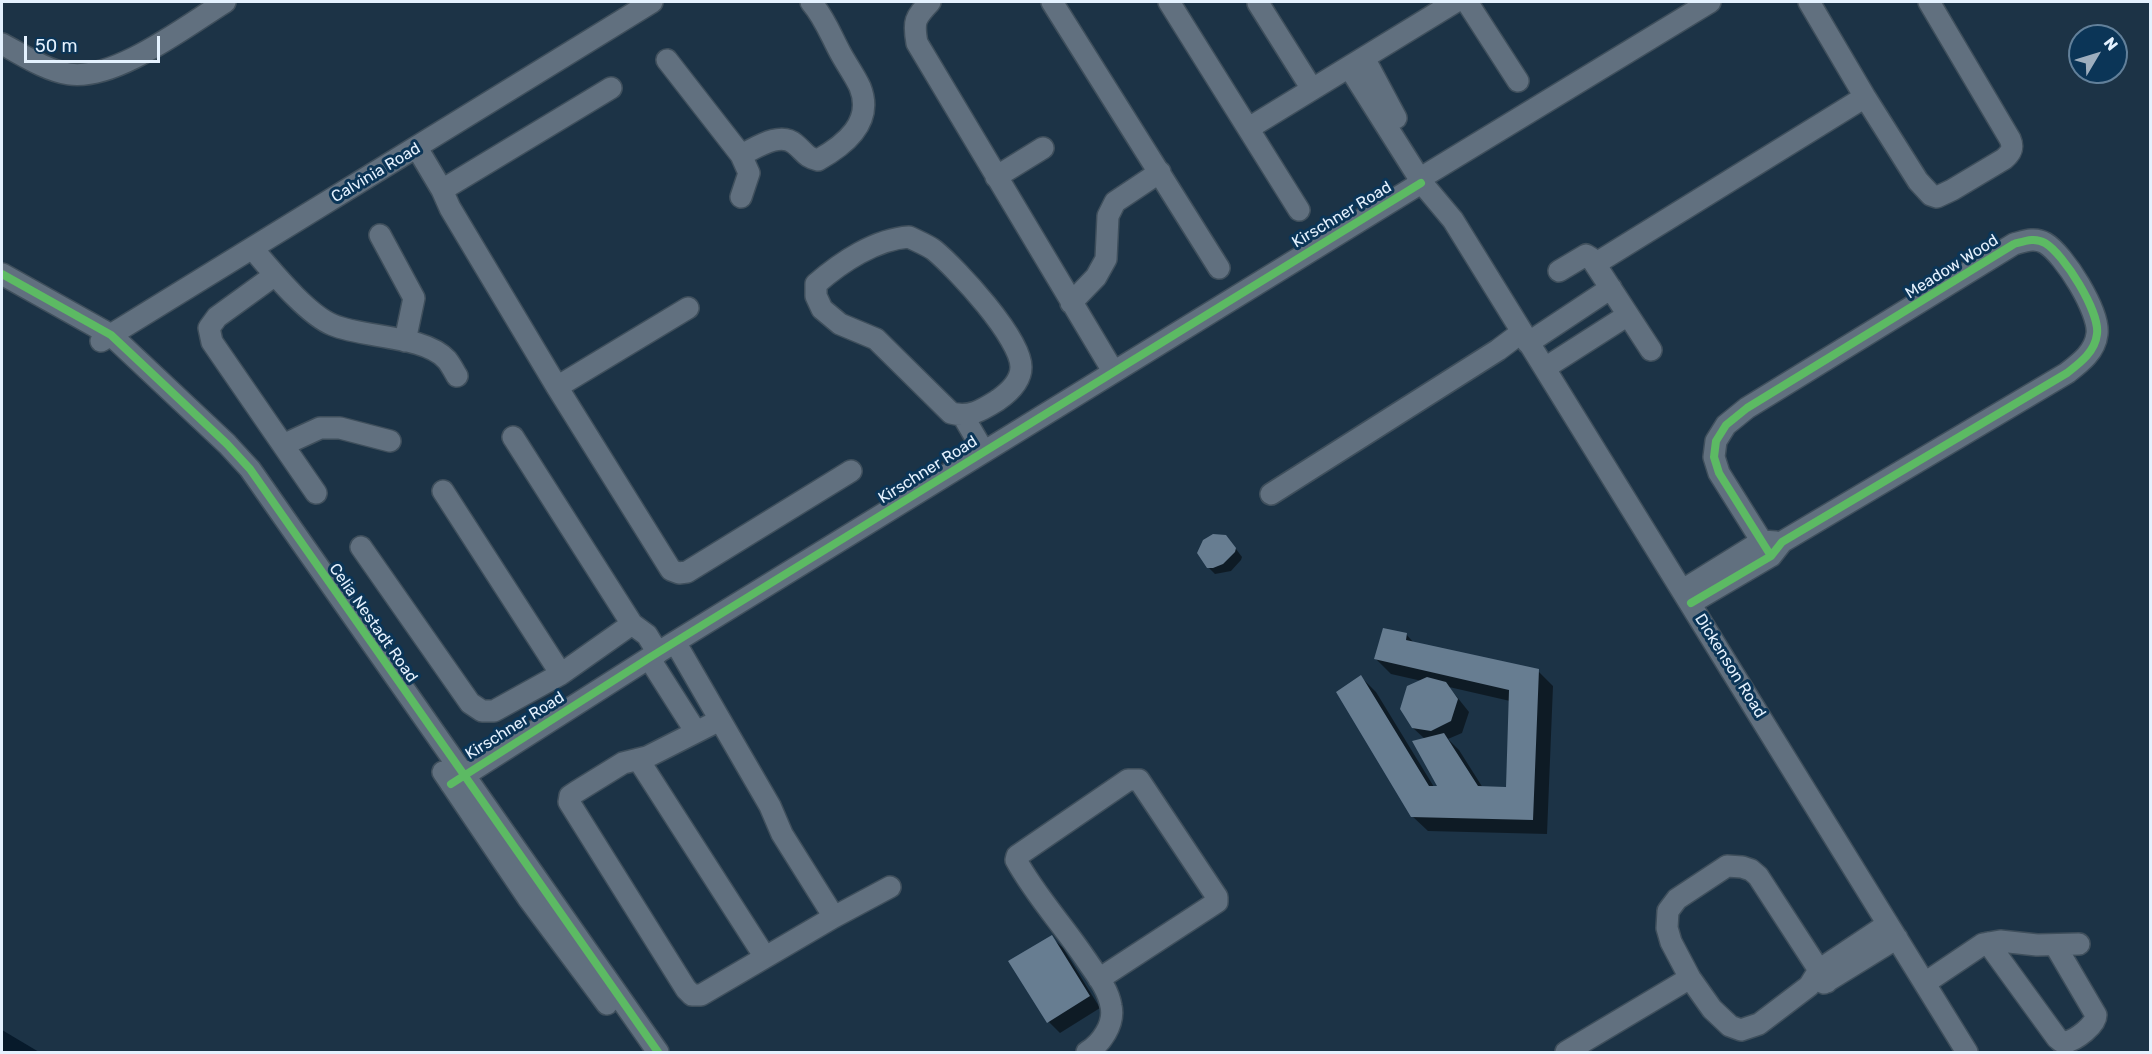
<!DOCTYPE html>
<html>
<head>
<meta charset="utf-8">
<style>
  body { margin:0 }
  #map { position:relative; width:2152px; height:1054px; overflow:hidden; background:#1c3346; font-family:Rubik,sans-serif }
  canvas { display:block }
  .frame { position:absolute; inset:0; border:3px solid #e4f1fe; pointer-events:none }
  .north { position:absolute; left:2068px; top:24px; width:60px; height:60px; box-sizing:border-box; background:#0b3557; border:2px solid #62809a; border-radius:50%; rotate:52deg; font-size:16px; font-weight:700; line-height:24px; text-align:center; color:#e4f1fe }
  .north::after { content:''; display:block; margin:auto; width:21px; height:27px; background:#9eaebe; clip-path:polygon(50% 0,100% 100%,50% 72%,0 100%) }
  .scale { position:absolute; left:24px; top:36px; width:136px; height:27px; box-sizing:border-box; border:3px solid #e4f1fe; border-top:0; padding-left:8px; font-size:18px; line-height:21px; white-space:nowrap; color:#e4f1fe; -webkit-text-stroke:4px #0b3557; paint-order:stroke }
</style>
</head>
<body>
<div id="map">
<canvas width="2152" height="1054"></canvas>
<div class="frame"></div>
<div class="north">N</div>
<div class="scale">50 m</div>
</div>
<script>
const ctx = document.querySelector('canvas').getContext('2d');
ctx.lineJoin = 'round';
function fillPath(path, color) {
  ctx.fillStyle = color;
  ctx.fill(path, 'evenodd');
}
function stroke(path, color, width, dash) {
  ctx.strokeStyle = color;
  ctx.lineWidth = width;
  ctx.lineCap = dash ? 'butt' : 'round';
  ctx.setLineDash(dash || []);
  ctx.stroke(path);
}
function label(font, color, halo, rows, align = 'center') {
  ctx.font = font + ' Rubik,sans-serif';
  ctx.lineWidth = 6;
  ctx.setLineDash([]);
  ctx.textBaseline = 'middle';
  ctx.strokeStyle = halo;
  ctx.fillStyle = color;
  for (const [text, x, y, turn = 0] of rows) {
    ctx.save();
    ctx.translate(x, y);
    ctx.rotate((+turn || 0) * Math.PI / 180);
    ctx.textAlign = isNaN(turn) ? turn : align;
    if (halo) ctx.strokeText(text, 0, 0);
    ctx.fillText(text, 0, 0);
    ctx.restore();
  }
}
const water = new Path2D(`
  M2,1030L39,1052H2Z`);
const shadow = new Path2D(`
  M1233,545L1242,557L1241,560L1231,571L1215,574L1208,567Z
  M1406,634L1414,643L1538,671L1553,686L1547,834L1428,831L1412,816L1361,677L1376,692L1434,787L1440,788L1425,739L1413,728L1422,681L1391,674L1376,659ZM1449,687L1510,701L1507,789L1483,788L1459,750L1448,739L1462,733L1469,712Z
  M1051,937L1063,948L1100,1008L1060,1033L1049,1022Z`);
const building = new Path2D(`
  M1213,534L1226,535L1236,548L1235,552L1223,564L1213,568H1207L1197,553L1203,540Z
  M1383,628L1407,633L1406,640L1539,669L1533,820L1411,817L1336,692L1361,675L1429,786H1437L1412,741L1444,733L1478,786L1506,787L1509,690L1374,659Z
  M1427,677L1446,682L1458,699L1451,721L1431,731L1412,728L1400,709L1407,686Z
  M1052,935L1090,996L1047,1023L1008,961Z`);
const minor = new Path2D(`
  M930,2C915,18 913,21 917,43L1113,371
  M1052,2L1219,268
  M1169,2L1299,210
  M1467,2L1518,81
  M1809,2L1865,97L1918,181L1931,195L1937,197L1952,190L2004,159C2011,153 2014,148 2010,139L1929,2
  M1258,3L1312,89
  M2,44C23,55 45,70 69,74C115,81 186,26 225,2
  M1364,58L1396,118
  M667,60L741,155C756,148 780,131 795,144C805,152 805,157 818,160C845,145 874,122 860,87C855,76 847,65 841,54C831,36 825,18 811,2
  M1349,67L1421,181
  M1249,128L1455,2
  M417,148L442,190L450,208L557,387L671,570L679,573L687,572L851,471
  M1429,173L1710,2
  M996,177L1043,148
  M1427,189L1453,220L1967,1052
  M442,190L611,88
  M741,197L749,173L741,155
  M380,235L414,298L405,341
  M909,237C917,241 927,245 934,250C957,269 1021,338 1021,367C1021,381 1008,393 998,400C982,410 970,418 951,413L876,339L840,324L822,309L816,296V284C841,262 876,239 909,237Z
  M252,248C271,270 306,314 333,325C363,338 425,335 447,360C451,365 454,371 457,376
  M1595,264L1865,97
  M1559,271L1586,255L1591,258L1651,350
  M2,274L111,335L227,444L250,469L658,1052
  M275,275L217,317L209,328L212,342L316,493
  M1071,303L1096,277L1106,259L1108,216L1115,202L1160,172
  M101,341L652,2
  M1528,343L1611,288
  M1545,368L1628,315
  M557,387L688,308
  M963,416L984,452
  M513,437L632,624L647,635L658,653
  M283,445L320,428H340L390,441
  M443,491L561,674
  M1271,494L1498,350L1522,332
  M361,547L470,703L482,711H494L561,674L632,624
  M1683,590L1762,541L1776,542
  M1691,603L1771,556L1782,542L2067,373C2080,363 2095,352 2097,334C2100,312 2064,254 2045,243C2035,237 2025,241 2014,244L1747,408L1726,425L1716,441L1714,457L1719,473L1771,556
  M675,642L770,806L782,834L834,917
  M649,658L696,732
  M720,720L647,757L623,763L576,792L570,796L569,802L686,989L692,995H701L834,917L890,887
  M638,759L765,957
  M443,772L528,898L607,1004
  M451,784L649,658L1421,183
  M1988,943L2057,1038C2061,1041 2061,1043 2066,1042C2076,1040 2096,1025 2096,1015L2055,945
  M1827,982L1819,970L1758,876L1751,870L1742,867L1727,866L1677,899L1668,911L1667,928L1671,942L1690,978L1712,1009L1730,1026L1741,1030L1759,1024L1809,986L1819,970L1888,924
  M1824,983L1897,938
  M1925,983L1983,944L2000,941L2037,945L2079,944
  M1087,1052C1101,1044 1115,1024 1111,1006C1108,988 1095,973 1085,958C1063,925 1035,895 1016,860L1017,856L1128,780H1139L1217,897V902L1099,979
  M1566,1052L1690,978`);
const cycleway = new Path2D(`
  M2,274L111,335L227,444L250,469L658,1052
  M1691,603L1771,556L1782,542L2067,373C2080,363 2095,352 2097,334C2100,312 2064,254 2045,243C2035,237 2025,241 2014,244L1747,408L1726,425L1716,441L1714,457L1719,473L1771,556
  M451,784L649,658L1421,183`);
const streetNames = [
  ["Calvinia Road",376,173,-31],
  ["Kirschner Road",1342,215,-31],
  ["Meadow Wood",1952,267,-32],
  ["Kirschner Road",928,470,-32],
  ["Celia Nestadt Road",373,623,55],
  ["Dickenson Road",1730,666,58],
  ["Kirschner Road",515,726,-32]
];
fillPath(water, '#071a2b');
fillPath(shadow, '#0007');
fillPath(building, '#677d91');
stroke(minor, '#3f4f5c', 24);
stroke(minor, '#61707f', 21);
stroke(cycleway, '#5cba63', 8);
label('16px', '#e4f1fe', '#0b3557', streetNames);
</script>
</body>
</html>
